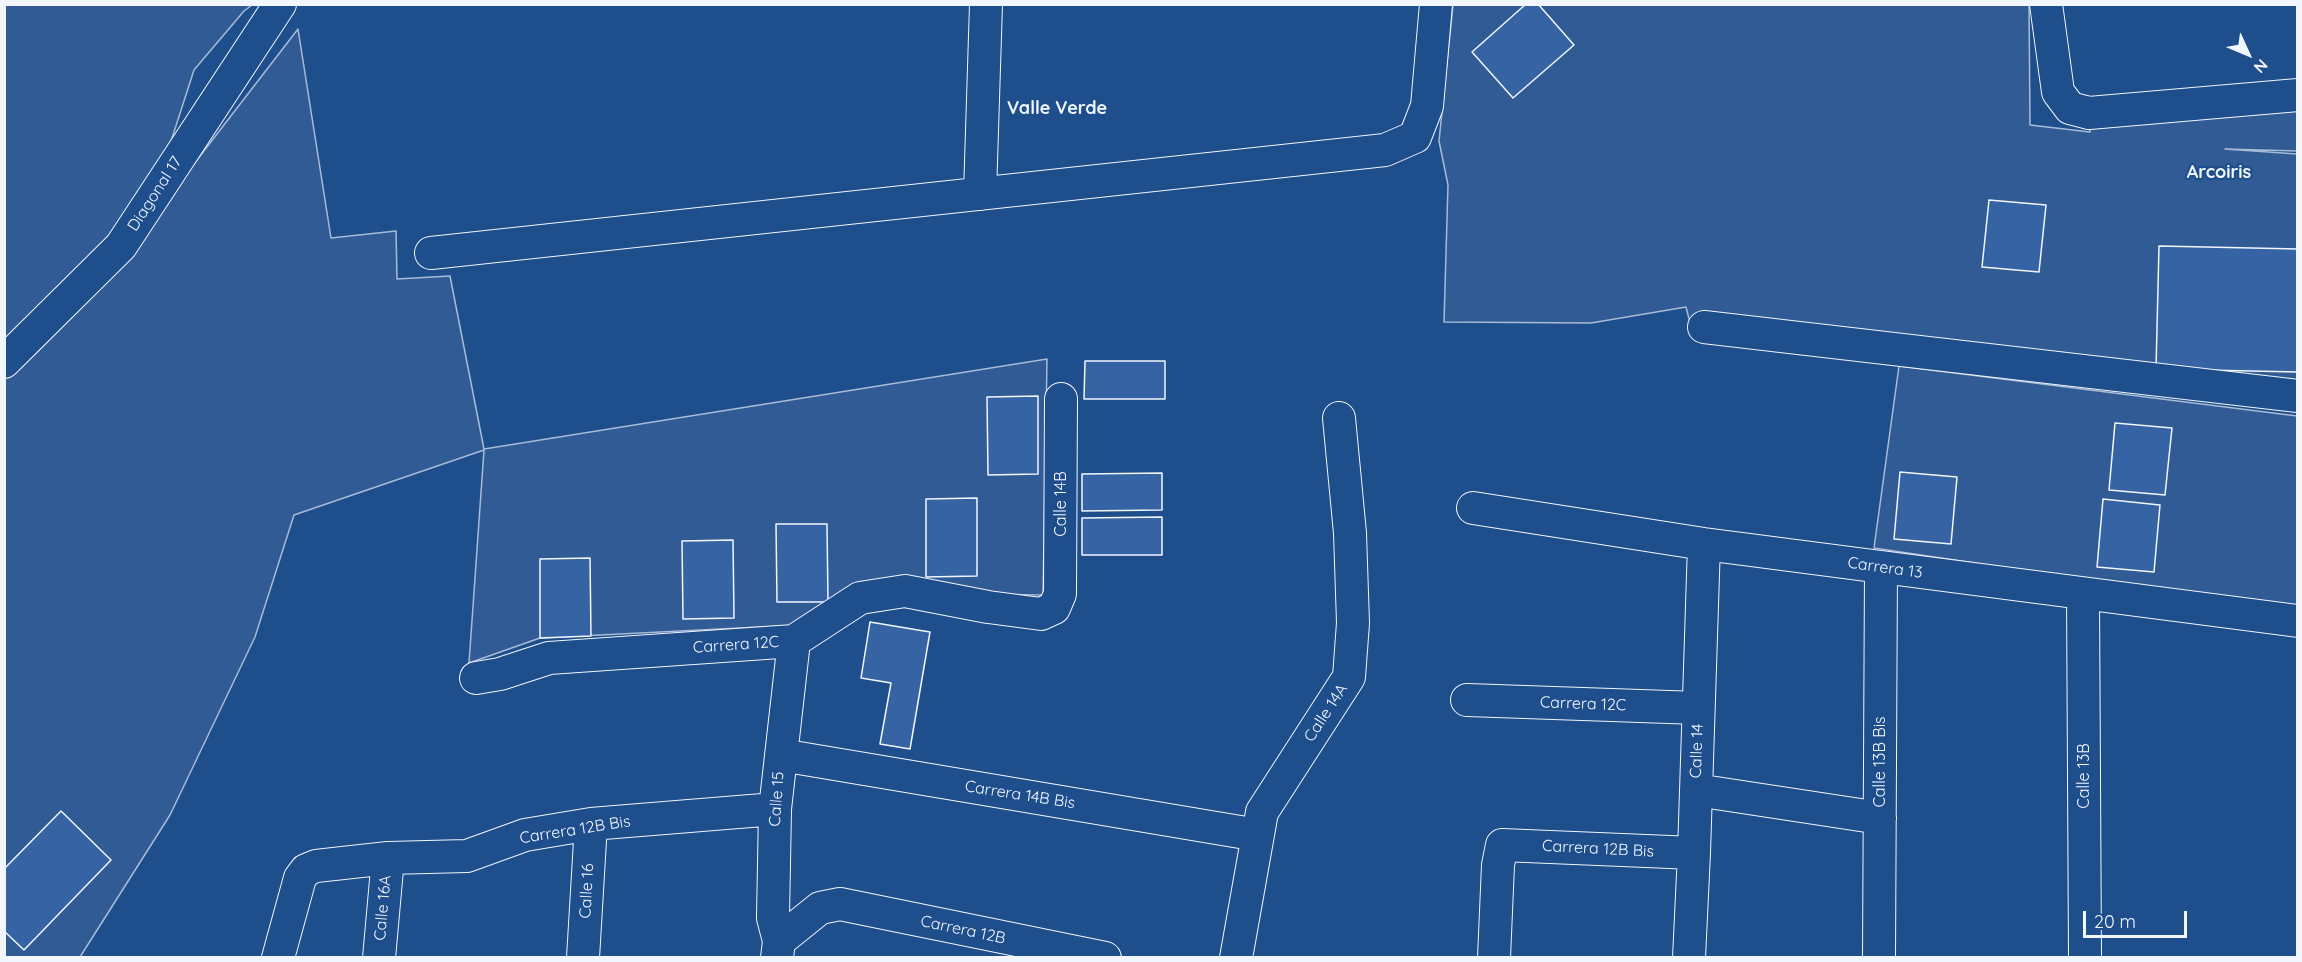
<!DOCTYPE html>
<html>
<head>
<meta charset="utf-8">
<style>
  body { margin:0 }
  #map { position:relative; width:2302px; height:962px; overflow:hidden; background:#1f4e8c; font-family:Quicksand,sans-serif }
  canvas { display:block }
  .frame { position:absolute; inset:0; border:6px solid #f2f6ff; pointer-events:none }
  .north { position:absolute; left:2218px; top:24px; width:60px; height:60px; -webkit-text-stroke:4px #1f4e8c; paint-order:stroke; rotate:134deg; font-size:16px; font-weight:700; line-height:24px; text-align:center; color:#f2f6ff }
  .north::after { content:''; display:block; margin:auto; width:21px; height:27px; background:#f2f6ff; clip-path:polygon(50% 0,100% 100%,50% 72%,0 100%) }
  .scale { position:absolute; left:2083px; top:911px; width:104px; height:27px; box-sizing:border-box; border:3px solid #f2f6ff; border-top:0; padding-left:8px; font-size:18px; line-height:21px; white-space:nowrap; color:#f2f6ff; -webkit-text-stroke:4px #1f4e8c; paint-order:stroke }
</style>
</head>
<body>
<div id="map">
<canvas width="2302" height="962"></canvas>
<div class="frame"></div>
<div class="north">N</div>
<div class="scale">20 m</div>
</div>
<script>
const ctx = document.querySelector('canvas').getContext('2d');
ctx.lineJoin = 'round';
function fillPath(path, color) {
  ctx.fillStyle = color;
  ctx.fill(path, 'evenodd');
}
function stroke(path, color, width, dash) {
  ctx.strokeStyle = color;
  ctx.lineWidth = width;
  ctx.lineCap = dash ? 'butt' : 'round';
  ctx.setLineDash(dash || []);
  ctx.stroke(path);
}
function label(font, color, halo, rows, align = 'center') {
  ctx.font = font + ' Quicksand,sans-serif';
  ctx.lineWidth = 4.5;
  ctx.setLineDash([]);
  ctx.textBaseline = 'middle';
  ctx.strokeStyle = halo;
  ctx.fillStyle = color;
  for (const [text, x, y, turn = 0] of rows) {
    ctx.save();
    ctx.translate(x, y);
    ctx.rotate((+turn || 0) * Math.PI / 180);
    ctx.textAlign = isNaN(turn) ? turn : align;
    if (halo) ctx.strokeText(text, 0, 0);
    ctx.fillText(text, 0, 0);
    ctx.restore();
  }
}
const built = new Path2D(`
  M5,5H252L244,11L194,70L163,166L130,220L5,350Z
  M1453,5H2029L2030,125L2090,132L2087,104L2297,87V151L2225,149L2297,154V388L2156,369L1689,319L1686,307L1591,323L1444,322L1448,185L1439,141Z
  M298,29L331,238L396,231L397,279L450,276L484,449L1047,359L1043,595L970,594L865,583L800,625L540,638L469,663L484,450L294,515L255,637L170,815L80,957L5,958V377L34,355L132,256L173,191Z
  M1899,366L2297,416V611L1874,548Z`);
const building = new Path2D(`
  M1526,4H1538L1574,45L1513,98L1472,52Z
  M1989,200L2046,205L2039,272L1982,267Z
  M2159,246L2298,249V372L2156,369Z
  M1085,361H1165V399H1084Z
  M1038,396V474L988,475L987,397Z
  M2115,423L2172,428L2165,495L2109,490Z
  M1900,472L1957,477L1951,544L1894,539Z
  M1162,473V510L1082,511V474Z
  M977,498V576L926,577V499Z
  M2103,499L2160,505L2154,572L2097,567Z
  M1162,517V555H1082V518Z
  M776,524H827L828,602H777Z
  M733,540L734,618L683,619L682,541Z
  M590,558L591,636L540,638V559Z
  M870,622L930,632L910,749L880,744L891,683L861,678Z
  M61,811L111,860L24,950L4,931V869Z`);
const street = new Path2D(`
  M2046,4L2058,92L2070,108L2089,113L2298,95
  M980,194L986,4
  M431,253L1385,150L1415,137L1427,106L1436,4
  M1704,327L2298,396
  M4,362L121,246L280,4
  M1473,508L1704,544L2298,621
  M2083,595L2085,958
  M476,678L500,674L549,658L794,641L860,598L905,591L988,607L1041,614L1054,608L1060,594L1061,399
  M1467,700L1698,708
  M781,755L1258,835
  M1696,790L1880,818
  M779,941L820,908L840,904L1105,958
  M278,958L300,878L306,870L316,866L388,858L467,856L525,835L591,824L775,809
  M379,958L388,858
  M583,958L591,824
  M777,958L779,941L773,918L775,809L794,641
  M1236,958L1262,812L1349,677L1353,623L1350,533L1339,418
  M1494,958L1498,865L1502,845L1694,853
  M1689,958L1694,853L1704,544
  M1879,958L1881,567`);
const streetNames = [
  ["Diagonal 17",155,194,-57],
  ["Calle 14B",1061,504,-90],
  ["Carrera 13",1885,568,8],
  ["Carrera 12C",736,645,-4],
  ["Carrera 12C",1583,704,2],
  ["Calle 14A",1326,713,-57],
  ["Calle 14",1697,751,-88],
  ["Calle 13B Bis",1880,762,-90],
  ["Calle 13B",2084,776,-90],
  ["Carrera 14B Bis",1020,795,9],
  ["Calle 15",777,799,-86],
  ["Carrera 12B Bis",575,830,-9],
  ["Carrera 12B Bis",1598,849,3],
  ["Calle 16",587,891,-87],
  ["Calle 16A",383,908,-85],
  ["Carrera 12B",963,930,12]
];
const neighbourhoodNames = [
  ["Valle Verde",1057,109],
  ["Arcoiris",2219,173]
];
fillPath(built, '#305b95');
stroke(built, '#a8bbd7', 1.5);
fillPath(building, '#3563a3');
stroke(building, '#f2f6ff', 1.5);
stroke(street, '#f2f6ff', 34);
stroke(street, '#1f4e8c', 32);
label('16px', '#f2f6ff', '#1f4e8c', streetNames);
label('bold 18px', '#f2f6ff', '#1f4e8c', neighbourhoodNames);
</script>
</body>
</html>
